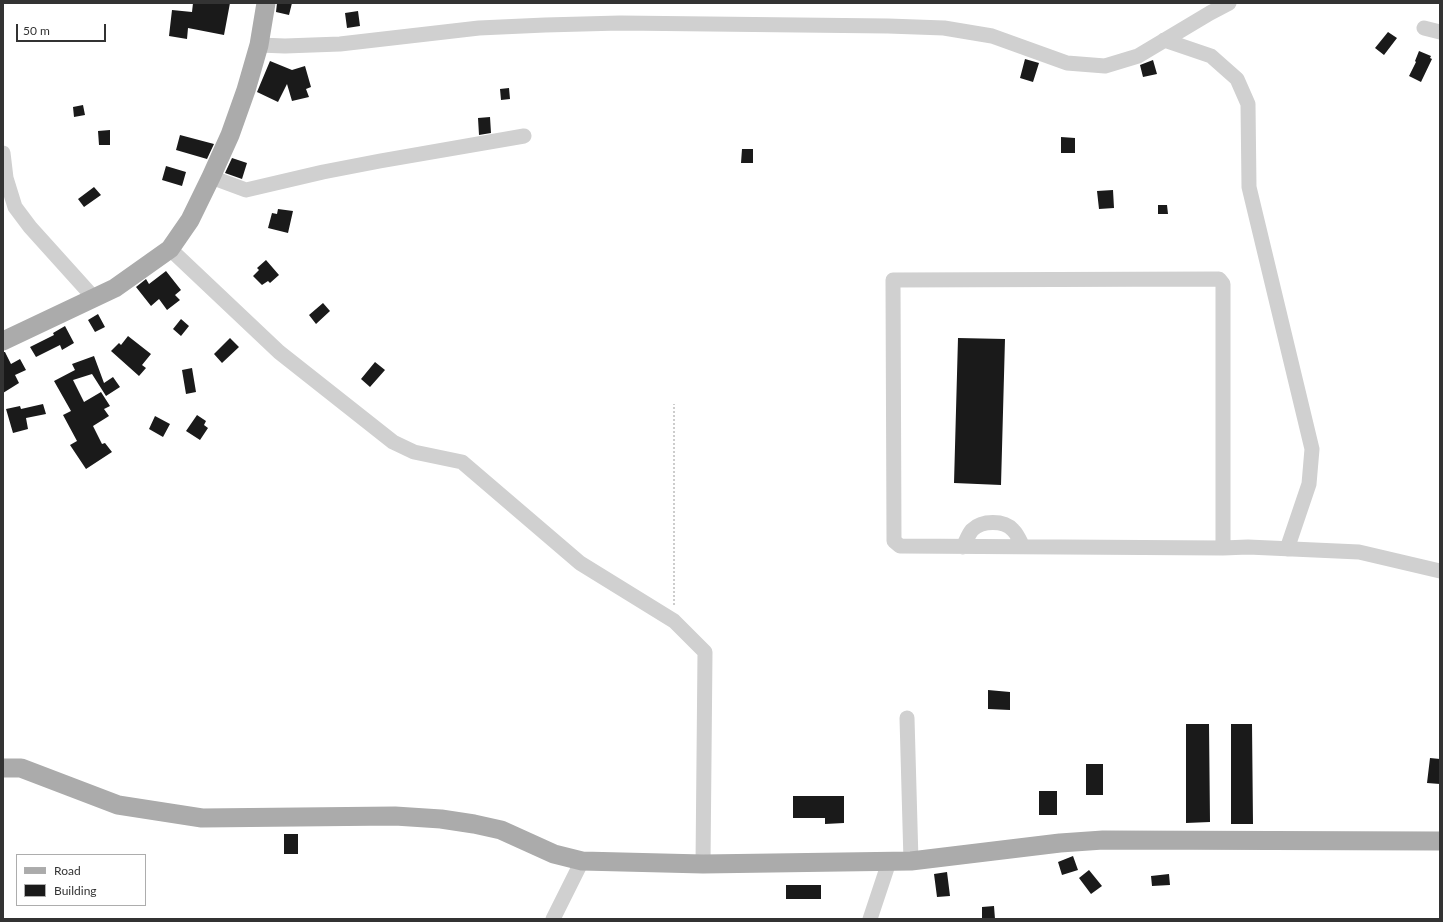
<!DOCTYPE html>
<html>
<head>
<meta charset="utf-8">
<style>
  body { margin:0 }
  #map { position:relative; width:1443px; height:922px; overflow:hidden; background:#fff; font-family:Lato,sans-serif }
  canvas { display:block }
  .frame { position:absolute; inset:0; border:4px solid #333; pointer-events:none }
  .legend { position:absolute; left:16px; top:854px; width:130px; height:52px; box-sizing:border-box; background:#fff; border:1px solid #adadad; margin:0; padding:5px 7px; list-style:none; font-size:12px; color:#333 }
  .legend li { display:flex; align-items:center; gap:8px; height:20px }
  .legend b { width:20px; border:1px solid #adadad }
  .scale { position:absolute; left:16px; top:24px; width:90px; height:18px; box-sizing:border-box; border:2px solid #333; border-top:0; padding-left:5px; font-size:12px; line-height:14px; white-space:nowrap; color:#333; -webkit-text-stroke:3px #fff; paint-order:stroke }
</style>
</head>
<body>
<div id="map">
<canvas width="1443" height="922"></canvas>
<div class="frame"></div>
<ul class="legend">
<li><b style="height:5px;background:#ababab"></b>Road</li>
<li><b style="height:11px;background:#1a1a1a"></b>Building</li>
</ul>
<div class="scale">50 m</div>
</div>
<script>
const ctx = document.querySelector('canvas').getContext('2d');
ctx.lineJoin = 'round';
function fillPath(path, color) {
  ctx.fillStyle = color;
  ctx.fill(path, 'evenodd');
}
function stroke(path, color, width, dash) {
  ctx.strokeStyle = color;
  ctx.lineWidth = width;
  ctx.lineCap = dash ? 'butt' : 'round';
  ctx.setLineDash(dash || []);
  ctx.stroke(path);
}
const building = new Path2D(`
  M193,3H230L224,35L188,28L187,39L169,36L172,10L192,12Z
  M277,3H292L289,15L276,12Z
  M358,11L360,26L347,28L345,13Z
  M1388,32L1397,38L1384,55L1375,48Z
  M1419,51L1431,56L1430,58L1432,59L1421,82L1409,76L1416,62L1415,61Z
  M1025,59L1039,63L1033,82L1020,78Z
  M1153,60L1157,74L1143,77L1140,65Z
  M270,61L292,70L305,66L311,87L306,89L309,97L292,101L287,84L278,102L257,92Z
  M509,88L510,99L501,100L500,89Z
  M83,105L85,115L74,117L73,107Z
  M490,117L491,133L479,135L478,118Z
  M110,130V145H99L98,131Z
  M180,135L214,144L207,159L176,150Z
  M1061,137L1075,138V153H1061Z
  M742,149H753V163H741Z
  M232,158L247,163L242,179L225,173Z
  M166,166L186,172L182,186L162,180Z
  M94,187L101,195L84,207L78,199Z
  M1113,190L1114,208L1099,209L1097,191Z
  M1158,205H1167L1168,214H1158Z
  M278,209L293,211L288,233L268,228L272,213L277,214Z
  M266,260L279,275L270,283L268,281L262,285L253,276L259,270L257,268Z
  M166,271L181,290L175,295L180,300L167,310L159,299L151,306L136,287L146,279L149,284Z
  M323,303L330,311L316,324L309,315Z
  M98,314L105,327L95,332L88,320Z
  M181,319L189,326L181,336L173,329Z
  M65,326L74,343L62,350L60,345L36,357L30,347L54,335L53,333Z
  M128,336L151,354L142,365L146,368L139,376L111,351L119,343L121,345Z
  M230,338L239,347L222,363L214,354Z
  M958,338L1005,339L1001,485L954,483Z
  M3,352H5L11,364L20,359L26,370L15,375L19,383L3,393Z
  M94,356L104,383L113,377L120,387L106,396L92,374L73,380L84,402L101,392L110,406L104,409L109,416L93,426L102,444L105,443L112,452L86,469L70,445L77,441L63,415L71,411L54,381L75,370L72,364Z
  M375,362L385,370L370,387L361,379Z
  M192,368L196,392L186,394L182,370Z
  M43,404L46,414L26,418L28,429L13,433L6,409L20,406L21,409Z
  M197,415L206,421L204,425L208,428L200,440L186,431Z
  M155,416L170,424L163,437L149,429Z
  M988,690L1010,692V710L988,709Z
  M1186,724H1209L1210,822L1186,823Z
  M1231,724H1252L1253,824H1231Z
  M1430,758L1440,759V784L1427,783Z
  M1086,764H1103V795H1086Z
  M1039,791H1057V815H1039Z
  M793,796H844V823L825,824V818H793Z
  M284,834H298V854H284Z
  M1073,856L1078,870L1062,875L1058,862Z
  M1089,870L1102,886L1091,894L1079,878Z
  M947,872L950,896L937,897L934,874Z
  M1169,874L1170,885L1152,886L1151,876Z
  M786,885H821V899H786Z
  M994,906L995,919H982V907Z`);
const path = new Path2D(`
  M674,605V404`);
const minor = new Path2D(`
  M1424,28L1440,32
  M1164,40L1211,56L1237,79L1248,104L1249,187L1312,449L1309,484L1287,549
  M259,45L285,46L340,44L479,28L545,25L620,23L888,26L944,28L992,36L1067,63L1105,66L1138,56L1210,13L1229,3
  M3,153L6,178L15,207L30,227L94,298
  M211,177L246,190L323,172L380,161L524,136
  M170,249L279,352L393,442L414,452L462,462L580,563L674,621L705,652L703,864
  M963,547C966,541 968,535 972,530C982,520 1004,520 1013,530C1018,535 1020,541 1023,547
  M1223,548V284L1219,279L893,280L894,541L900,546L1223,548L1248,547L1359,552L1440,571
  M907,718L911,861
  M553,919L582,861
  M870,919L889,862`);
const major = new Path2D(`
  M3,341L115,288L170,249L190,220L211,177L230,135L246,90L259,45L266,3
  M3,768H21L118,805L202,818L395,816L441,819L474,824L501,830L554,854L582,861L703,864L911,861L1060,843L1103,840L1440,841`);
fillPath(building, '#1a1a1a');
stroke(path, '#cdcdcd', 2, [2, 2]);
stroke(minor, '#d0d0d0', 15);
stroke(major, '#ababab', 19);
</script>
</body>
</html>
